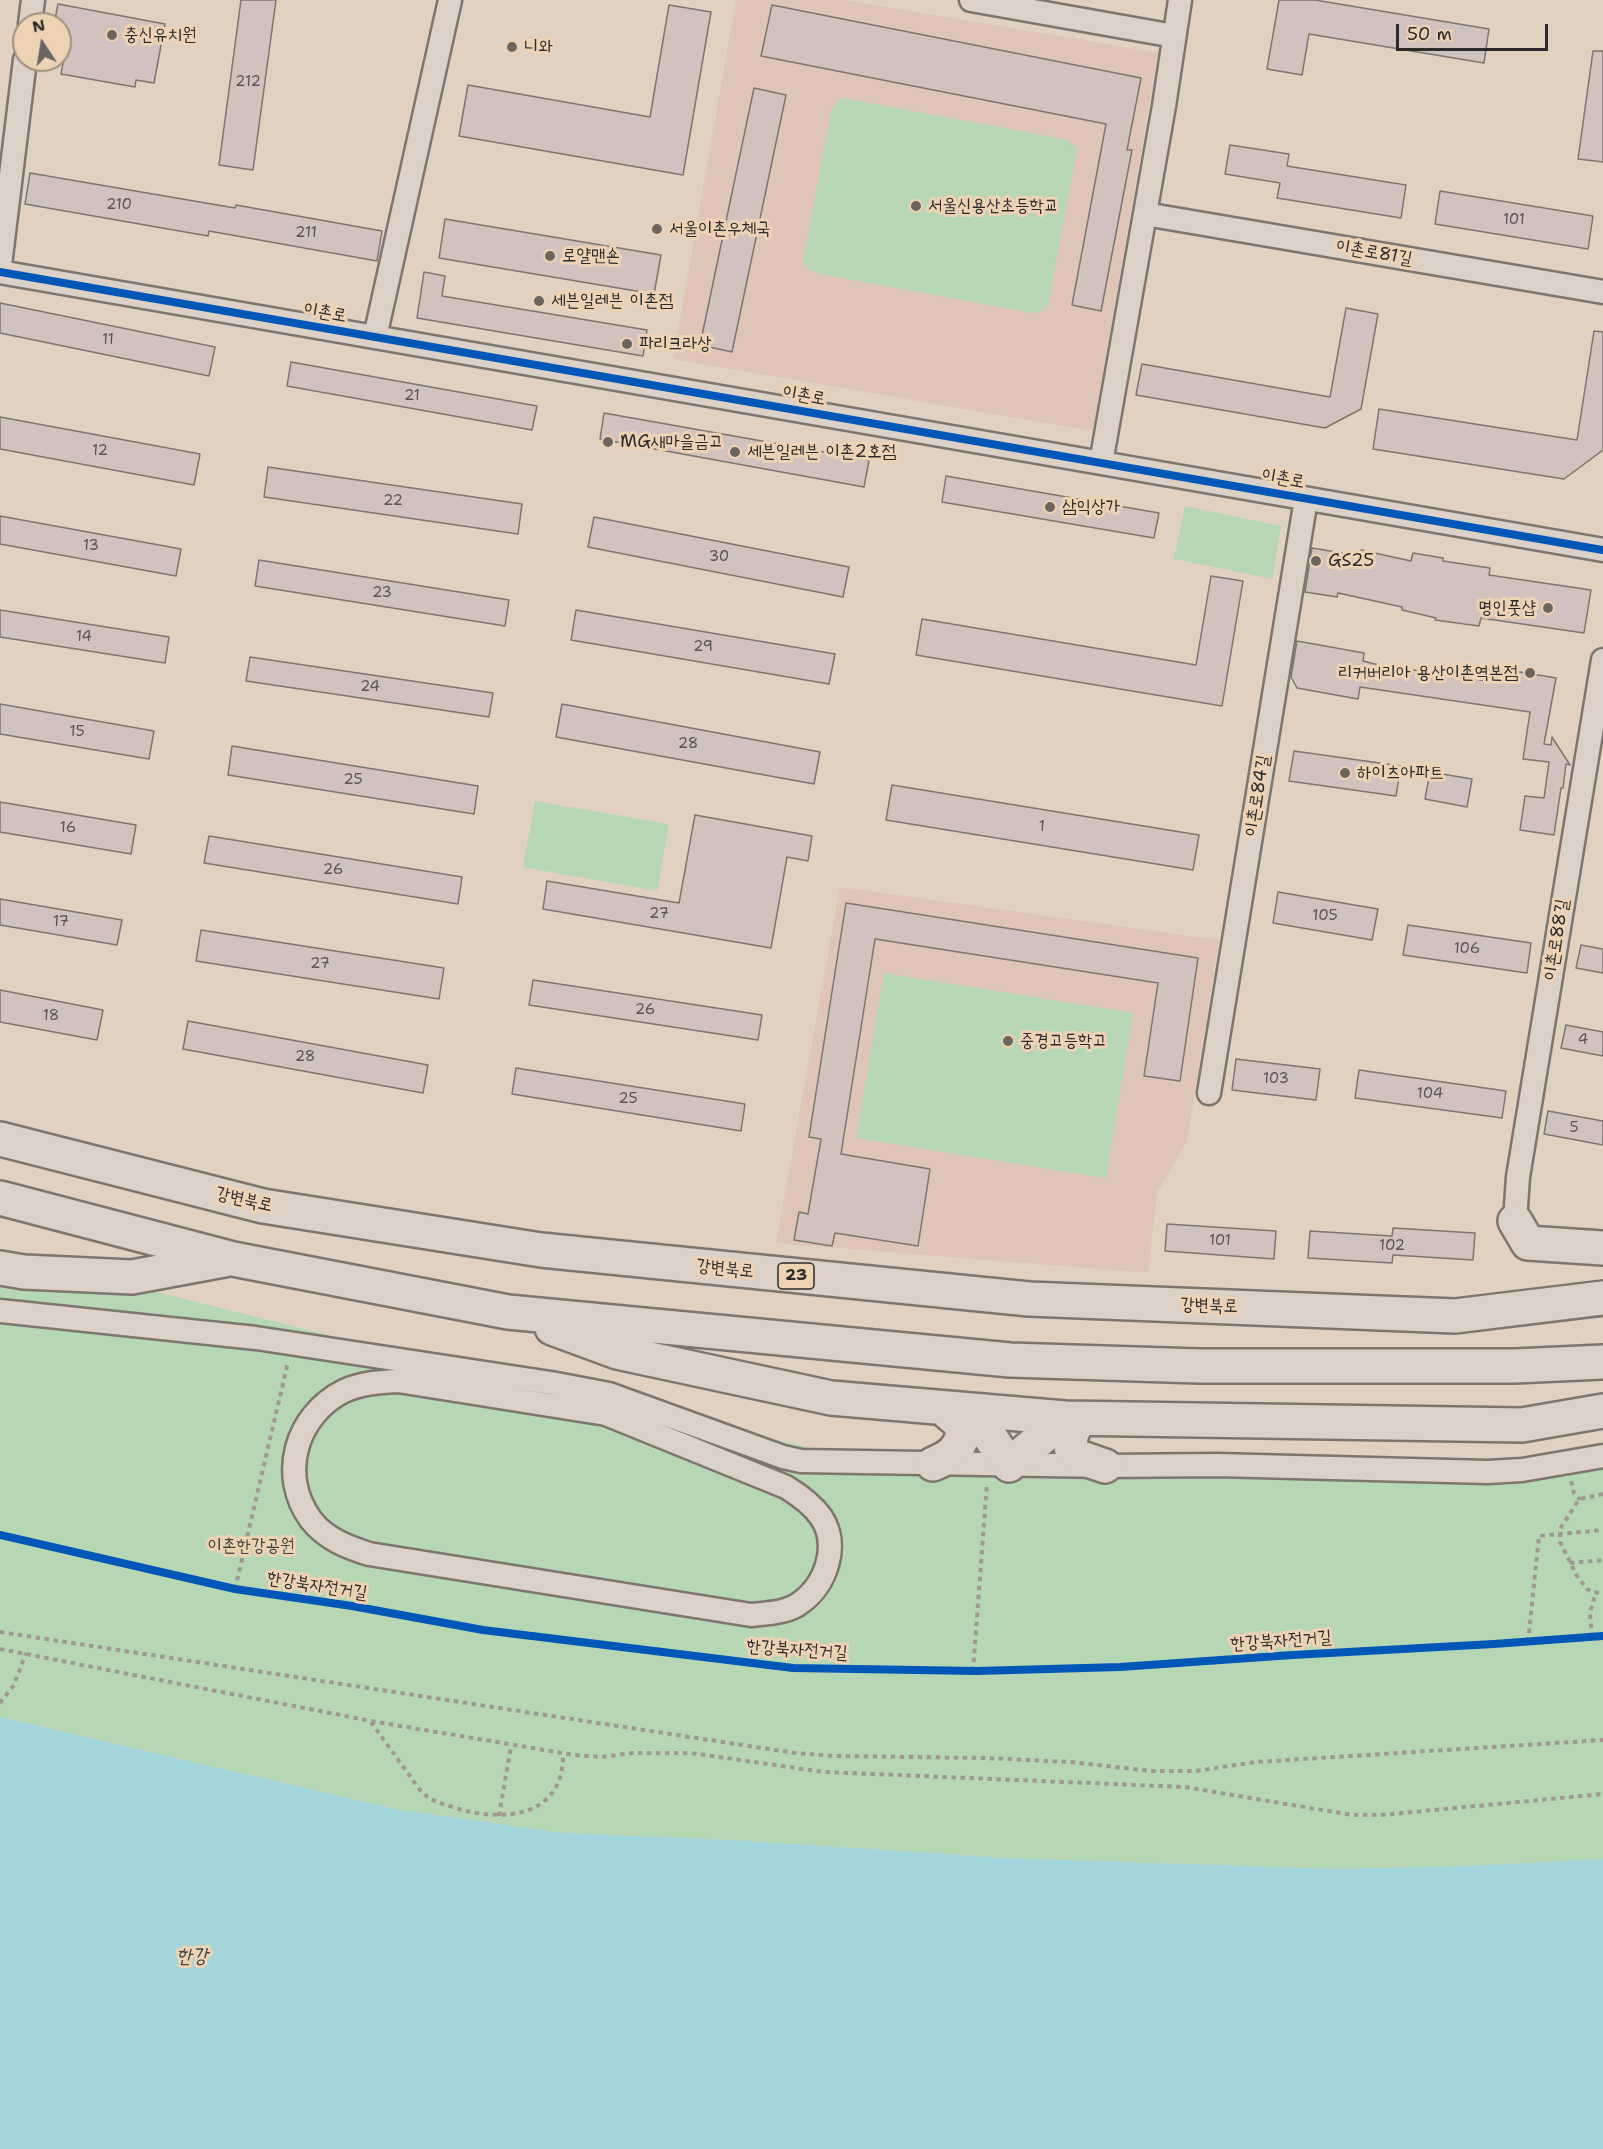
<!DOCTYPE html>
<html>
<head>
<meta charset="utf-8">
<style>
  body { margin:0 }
  #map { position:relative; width:1603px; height:2149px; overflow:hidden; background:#e1d1c1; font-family:"Shantell Sans",sans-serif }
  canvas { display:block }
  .north { position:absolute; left:12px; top:12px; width:60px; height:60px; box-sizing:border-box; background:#eed2b4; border:2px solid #a08f7d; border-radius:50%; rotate:348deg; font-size:16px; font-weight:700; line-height:24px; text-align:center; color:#2b2b2b }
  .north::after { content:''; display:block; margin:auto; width:21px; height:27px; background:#6b6560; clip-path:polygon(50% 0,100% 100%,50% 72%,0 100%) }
  .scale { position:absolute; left:1396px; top:24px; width:152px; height:27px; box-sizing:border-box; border:3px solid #2b2b2b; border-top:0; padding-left:8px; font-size:18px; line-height:21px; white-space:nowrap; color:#2b2b2b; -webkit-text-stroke:4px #eed2b4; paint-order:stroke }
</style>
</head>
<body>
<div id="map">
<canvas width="1603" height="2149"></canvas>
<div class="north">N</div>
<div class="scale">50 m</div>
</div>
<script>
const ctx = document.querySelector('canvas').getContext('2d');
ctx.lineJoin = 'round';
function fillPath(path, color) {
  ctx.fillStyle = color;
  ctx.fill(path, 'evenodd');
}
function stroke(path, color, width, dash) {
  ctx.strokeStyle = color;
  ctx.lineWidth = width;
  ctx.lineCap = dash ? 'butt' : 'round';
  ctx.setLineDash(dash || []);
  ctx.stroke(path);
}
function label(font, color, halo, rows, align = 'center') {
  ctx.font = font + ' "Shantell Sans","Poor Story",sans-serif';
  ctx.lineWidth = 6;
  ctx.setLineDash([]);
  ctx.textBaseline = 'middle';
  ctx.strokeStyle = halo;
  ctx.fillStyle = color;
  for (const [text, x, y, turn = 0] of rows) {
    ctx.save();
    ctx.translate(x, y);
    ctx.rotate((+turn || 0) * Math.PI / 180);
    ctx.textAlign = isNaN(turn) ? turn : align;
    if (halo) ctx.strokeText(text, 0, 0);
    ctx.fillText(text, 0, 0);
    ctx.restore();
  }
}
const built = new Path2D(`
  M736,0H845L1158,53L1093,431L673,359Z
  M840,887L1219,940L1187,1142L1157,1193L1148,1273L776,1243Z`);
const green = new Path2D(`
  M843,98L1068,140L1077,150L1048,304L1040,312L1033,313L820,274L806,268L803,261L831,111L838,101Z
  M1185,506L1281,526L1272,579L1174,559Z
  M535,801L669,824L657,891L523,867Z
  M884,973L1133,1013L1106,1178L856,1138Z
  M0,1253L393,1351L842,1455L1540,1466L1603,1454V1859L1486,1865L1338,1869L1005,1858L734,1840L564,1833L395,1809L0,1717Z`);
const water = new Path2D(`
  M0,1717L395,1809L564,1833L734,1840L1005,1858L1338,1869L1486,1865L1603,1859V2149H0Z`);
const building = new Path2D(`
  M241,0H276L253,170L219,165Z
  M1279,0H1315L1489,29L1484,63L1309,34L1302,75L1267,69Z
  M58,4L165,24L154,83L136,80L135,87L61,74L66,47L60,46V24H54Z
  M669,5L711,12L683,175L459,136L468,85L650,117Z
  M772,5L1141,78L1127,150H1132L1101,311L1072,305L1106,124L761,56Z
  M1593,51H1603V162L1578,159Z
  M754,88L786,95L732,352L700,345Z
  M1230,145L1289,154L1287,166L1406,185L1401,218L1277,198L1280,183L1225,174Z
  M30,173L235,208L236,205L382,231L377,261L209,231L208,236L25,204Z
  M1440,191L1593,216L1588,249L1435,224Z
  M445,219L661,255L654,294L439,258Z
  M424,272L445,276L442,296L647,330L643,356L417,318Z
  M0,303L215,347L209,376L0,333Z
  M1346,308L1378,314L1361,409L1325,428L1136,395L1142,364L1330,397Z
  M1594,331L1603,332V450L1564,479L1373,449L1379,409L1577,440Z
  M291,362L537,406L532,430L287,386Z
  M604,413L869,460L864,487L600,439Z
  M0,417L200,454L194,485L0,449Z
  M268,467L522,504L518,534L264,497Z
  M946,476L1159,513L1154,538L942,502Z
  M0,516L181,549L176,576L0,544Z
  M594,517L849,567L843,597L588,547Z
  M1312,548L1360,556L1361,550L1411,561L1413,553L1443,558V561L1490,568L1489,575L1591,590L1584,633L1481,618L1479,626L1435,620L1436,618L1402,610V607L1338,593L1337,597L1305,592Z
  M259,560L509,600L505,626L255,586Z
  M1211,576L1243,581L1222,706L916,655L922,619L1196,665Z
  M0,610L169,637L165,663L0,637Z
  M576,610L835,654L829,684L571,640Z
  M1297,641L1364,653L1363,661L1379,665L1488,681L1490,667L1556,678L1544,744L1551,745L1552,737L1570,765L1566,764L1563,788H1561L1554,835L1520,830L1525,796L1544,798L1549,762L1523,759L1530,712L1360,687L1358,699L1297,688L1291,677Z
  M250,657L493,693L489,717L246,681Z
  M0,704L154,731L149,759L0,734Z
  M562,704L820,752L814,784L556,737Z
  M232,746L478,786L474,814L228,775Z
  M1294,751L1401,766L1396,796L1289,781Z
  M1430,772L1472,779L1467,807L1425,799Z
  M892,785L1199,835L1193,870L886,820Z
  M0,802L136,825L131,854L0,832Z
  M695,815L812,836L808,861L787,857L771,948L543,909L547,881L679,903Z
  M209,836L462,877L458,904L204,863Z
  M1278,892L1378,909L1372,940L1273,923Z
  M0,899L122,920L117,945L0,925Z
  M846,903L1198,958L1180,1081L1144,1076L1158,983L875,939L841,1154L930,1169L918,1246L835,1233L832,1246L794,1240L799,1212L808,1214L821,1139L809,1137Z
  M1408,925L1531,943L1527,973L1403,955Z
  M201,930L444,968L439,999L196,961Z
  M1581,945L1603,949V973L1576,968Z
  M533,980L762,1015L758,1040L529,1005Z
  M0,990L103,1010L97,1040L0,1022Z
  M188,1021L428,1065L423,1093L183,1049Z
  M1566,1025L1603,1032V1056L1561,1048Z
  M1236,1059L1320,1069L1316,1100L1232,1090Z
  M516,1068L745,1104L741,1131L512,1094Z
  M1359,1070L1506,1091L1502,1118L1355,1098Z
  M1548,1111L1603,1121V1145L1544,1134Z
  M1167,1224L1276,1231L1274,1259L1165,1251Z
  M1393,1228L1475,1233L1473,1260L1393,1255L1392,1263L1308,1258L1310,1231L1392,1236Z`);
const path = new Path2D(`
  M1571,1481L1574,1493L1580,1500
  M1603,1494L1584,1498L1578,1501L1560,1529V1542L1577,1576L1587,1589L1603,1595
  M1570,1563L1603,1560
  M235,1589L288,1362
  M0,1632L795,1753L835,1756L986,1758L1070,1762L1151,1771H1196L1256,1762L1603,1740
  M1592,1637L1590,1613L1596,1592
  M1528,1642L1539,1536L1603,1530
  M0,1649L371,1721L574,1755L602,1757L632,1753H691L824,1772L1185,1787L1352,1815H1381L1603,1794
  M973,1671L987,1483
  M0,1703L14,1685L26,1653
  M371,1722L420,1790C431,1802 441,1803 456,1808C504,1823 564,1817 563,1754
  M499,1816L511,1746`);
const minor = new Path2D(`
  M971,0L1174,36
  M30,24L33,0
  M1145,214L1603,292
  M0,265L25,60
  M0,272L1603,550
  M375,337L450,0
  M1101,463L1164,106L1180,0
  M1209,1093L1306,499
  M1515,1221L1518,1177L1603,660
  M0,1311L256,1338L551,1383L609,1394L783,1457L801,1461L1105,1466L1217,1465L1488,1472L1522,1470L1603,1456
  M398,1381L606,1414L786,1487C799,1495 812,1504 821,1517C840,1545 826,1585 800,1603C787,1613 768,1613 751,1615L369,1554C347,1547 326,1539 311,1520C278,1475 296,1415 344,1391C361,1383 380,1382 398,1381Z`);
const highway = new Path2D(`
  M0,1139L263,1206L541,1250L1029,1299L1455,1316L1603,1298
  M0,1198L233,1259L508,1312L1010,1360L1199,1366H1515L1603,1362
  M1515,1221L1528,1243L1603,1248
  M0,1268L24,1272L132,1277L224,1260
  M552,1328L617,1352L831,1398L1065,1418L1522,1425L1603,1411
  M972,1410L1009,1465L1065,1418
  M1081,1419C1071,1431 1068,1439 1073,1455L1105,1466
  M933,1464C950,1457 958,1451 964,1433L958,1421L942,1408`);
const cycleway = new Path2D(`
  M0,272L1603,550
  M0,1535L235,1589L352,1606L483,1630L793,1668L977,1671L1120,1667L1293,1655L1494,1644L1603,1636`);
const markers = [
  [112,35,6,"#6b6560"],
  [512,47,6,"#6b6560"],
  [916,206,6,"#6b6560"],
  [657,229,6,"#6b6560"],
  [550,256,6,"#6b6560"],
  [539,301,6,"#6b6560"],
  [627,344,6,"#6b6560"],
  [608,442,6,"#6b6560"],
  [735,452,6,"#6b6560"],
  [1050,507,6,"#6b6560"],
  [1316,561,6,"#6b6560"],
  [1548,608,6,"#6b6560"],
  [1530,673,6,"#6b6560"],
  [1345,773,6,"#6b6560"],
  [1008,1041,6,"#6b6560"]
];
const numberNames = [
  ["212",248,82],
  ["210",119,205],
  ["101",1514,220],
  ["211",306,233],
  ["11",108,340],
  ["21",412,396],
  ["12",100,451],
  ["22",393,501],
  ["13",91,546],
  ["30",719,557],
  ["23",382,593],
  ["14",84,637],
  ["29",703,647],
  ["24",370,687],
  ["15",77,732],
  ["28",688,744],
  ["25",353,780],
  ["1",1042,827],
  ["16",68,828],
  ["26",333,870],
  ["27",659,914],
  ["105",1325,916],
  ["17",61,922],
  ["106",1467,949],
  ["27",320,964],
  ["26",645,1010],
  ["18",51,1016],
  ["4",1583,1040],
  ["28",305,1057],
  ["103",1276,1079],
  ["104",1430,1094],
  ["25",628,1099],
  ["5",1574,1128],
  ["101",1220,1241],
  ["102",1392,1246]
];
const shields = [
  [796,1276,36]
];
const shieldNames = [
  ["23",796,1276]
];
const poiNames = [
  ["충신유치원",124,35],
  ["니와",524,47],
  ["서울신용산초등학교",928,206],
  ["서울이촌우체국",669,229],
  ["로얄맨숀",562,256],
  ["세븐일레븐 이촌점",551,301],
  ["파리크라상",639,344],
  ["MG새마을금고",620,442],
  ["세븐일레븐 이촌2호점",747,452],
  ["삼익상가",1062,507],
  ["GS25",1328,561],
  ["명인풋샵",1536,608,"right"],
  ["리커버리아 용산이촌역본점",1518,673,"right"],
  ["하이츠아파트",1357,773],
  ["중경고등학고",1020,1041]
];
const streetNames = [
  ["이촌로81길",1374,253,10],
  ["이촌로",325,313,10],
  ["이촌로",804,396,10],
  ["이촌로",1283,479,10],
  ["이촌로84길",1258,796,-81],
  ["이촌로88길",1557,940,-81],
  ["강변북로",244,1200,13],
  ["강변북로",725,1269,6],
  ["강변북로",1209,1306,2],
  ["한강북자전거길",317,1586,9],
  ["한강북자전거길",1281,1641,-4],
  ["한강북자전거길",797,1650,4]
];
const parkNames = [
  ["이촌한강공원",251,1546]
];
const waterNames = [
  ["한강",192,1957]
];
fillPath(built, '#dfc5b7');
fillPath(green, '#b7d6b4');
fillPath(water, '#a3d6db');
fillPath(building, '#d1c1bf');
stroke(building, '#7d766e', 1.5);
stroke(minor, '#7d766e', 27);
stroke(highway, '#7d766e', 38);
stroke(path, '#a09991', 4, [4.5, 4.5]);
stroke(minor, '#dcd1c6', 22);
stroke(highway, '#dcd1c6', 33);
stroke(cycleway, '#0057b8', 8);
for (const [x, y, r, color] of markers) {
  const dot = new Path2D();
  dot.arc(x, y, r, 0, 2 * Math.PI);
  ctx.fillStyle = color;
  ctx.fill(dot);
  stroke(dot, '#eed2b4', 2);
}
label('15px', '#595554', null, numberNames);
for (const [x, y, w] of shields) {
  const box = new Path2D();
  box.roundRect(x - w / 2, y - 13, w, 26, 4.5);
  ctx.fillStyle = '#eed2b4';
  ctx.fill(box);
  stroke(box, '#2b2b2b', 1.5);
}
label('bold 16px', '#2b2b2b', null, shieldNames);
label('18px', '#2b2b2b', '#eed2b4', poiNames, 'left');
label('18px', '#2b2b2b', '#eed2b4', streetNames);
label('18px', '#3b453e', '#eed2b4', parkNames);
label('italic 20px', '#394547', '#eed2b4', waterNames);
</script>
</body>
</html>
